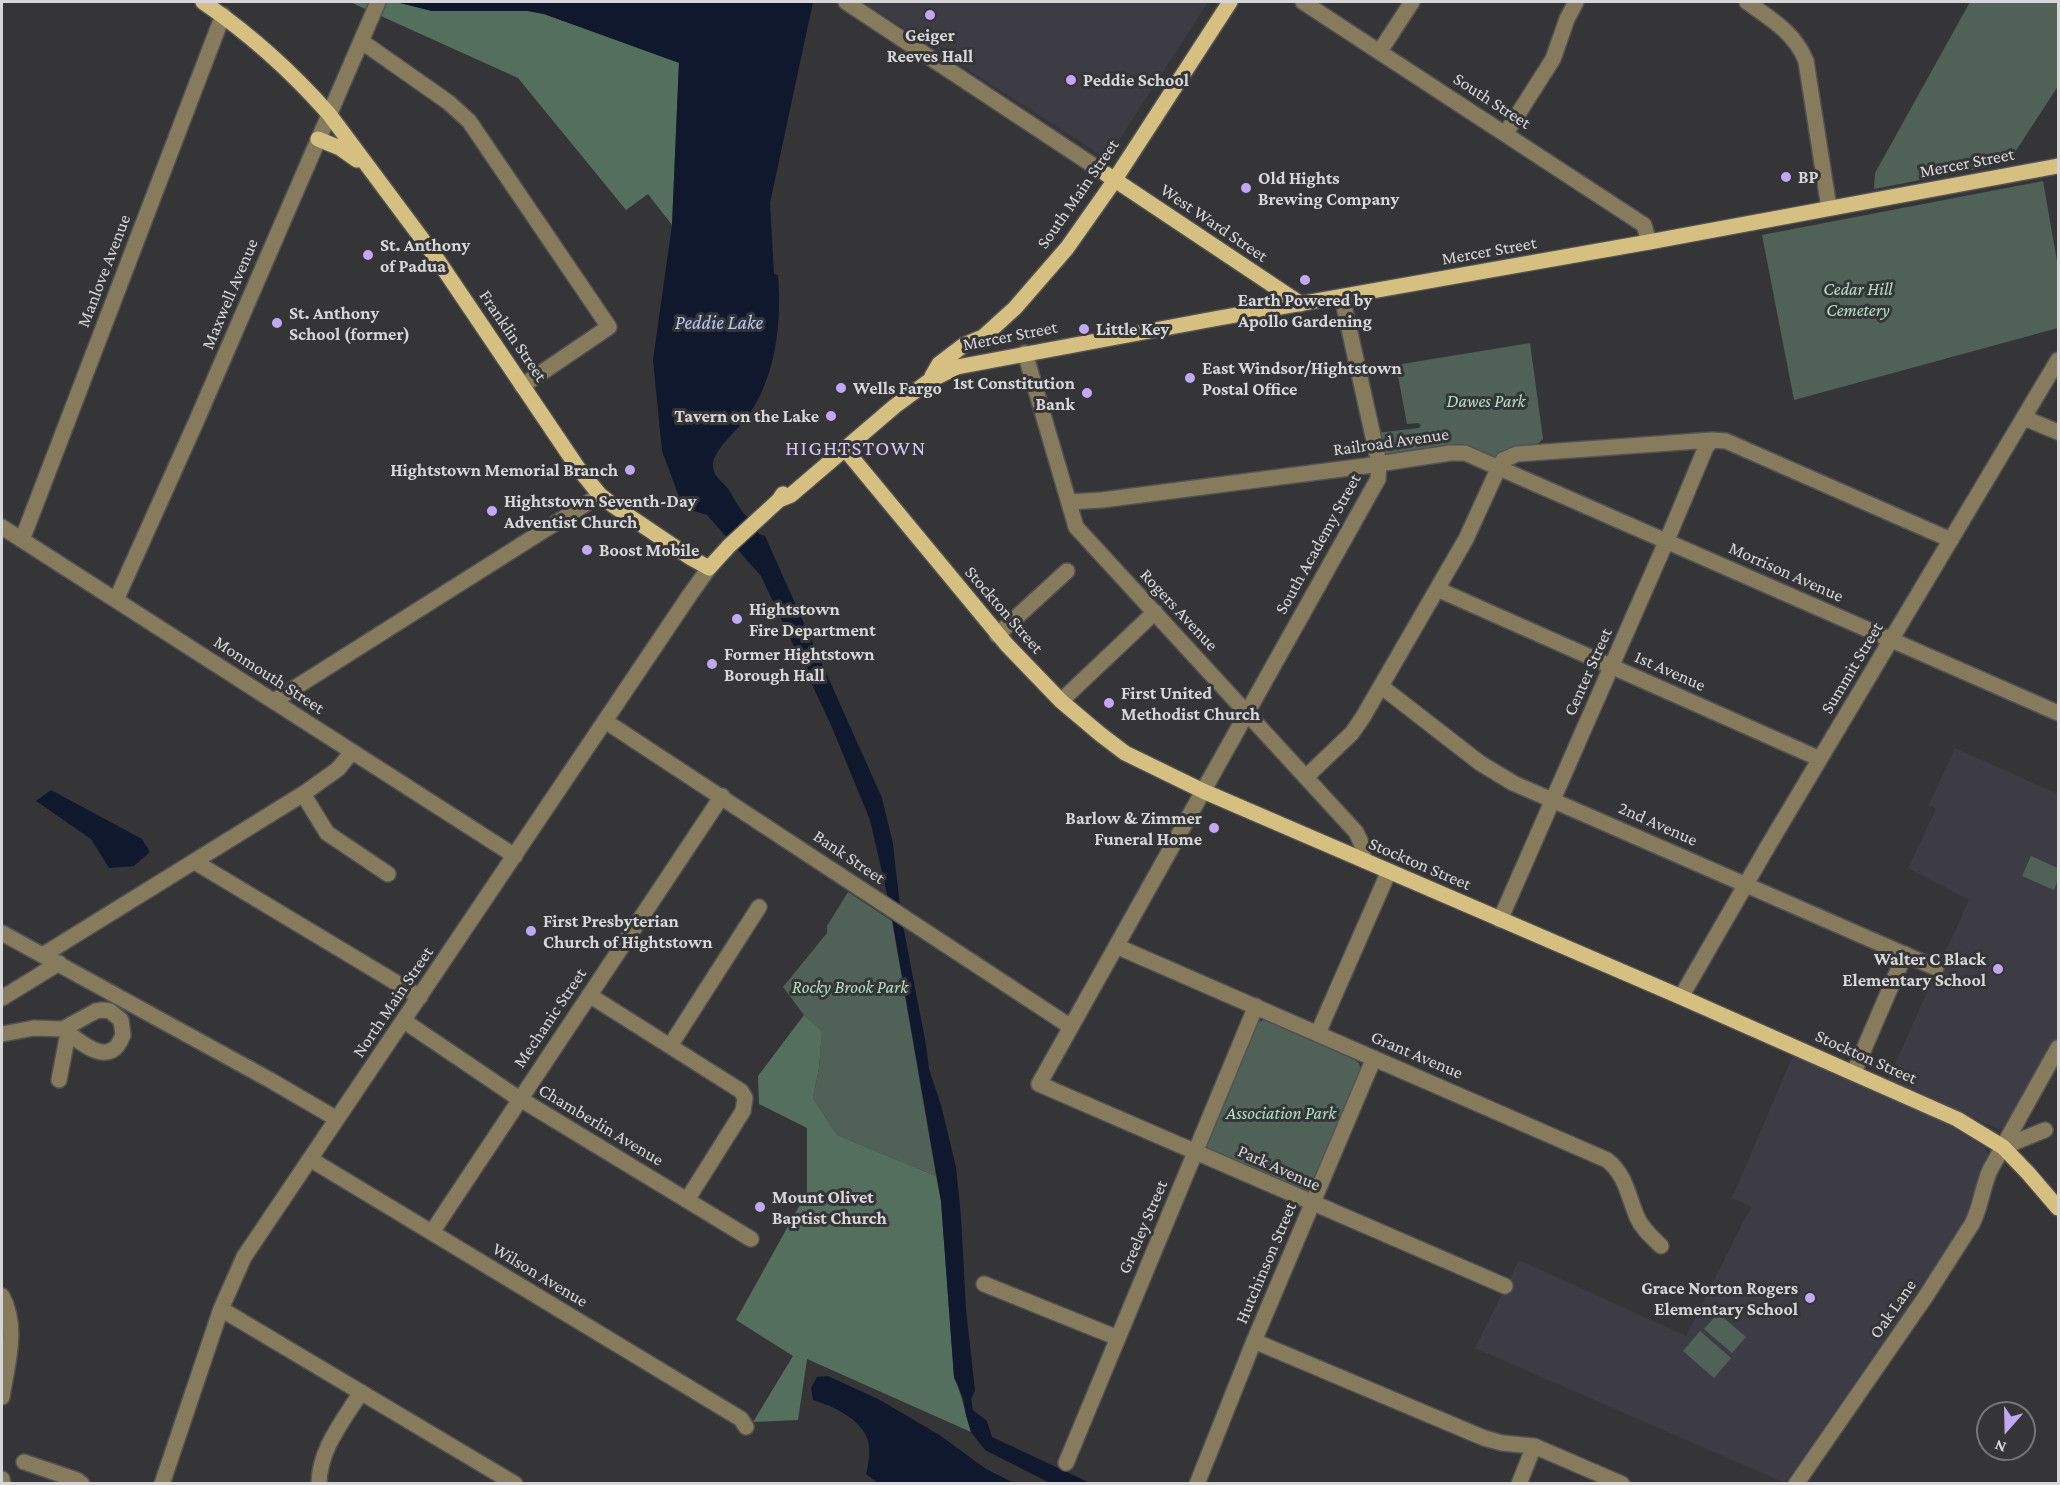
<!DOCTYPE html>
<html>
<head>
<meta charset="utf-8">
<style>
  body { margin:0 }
  #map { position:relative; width:2060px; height:1485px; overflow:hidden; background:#353538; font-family:"Crimson Pro",serif }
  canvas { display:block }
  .frame { position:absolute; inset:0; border:3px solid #d7d6d8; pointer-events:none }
  .north { position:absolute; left:1976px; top:1401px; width:60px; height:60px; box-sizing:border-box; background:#353538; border:2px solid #767578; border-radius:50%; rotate:200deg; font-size:16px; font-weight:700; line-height:24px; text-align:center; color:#d7d6d8 }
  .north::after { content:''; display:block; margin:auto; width:21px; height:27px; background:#c0a8f3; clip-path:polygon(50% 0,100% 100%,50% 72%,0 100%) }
</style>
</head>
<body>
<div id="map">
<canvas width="2060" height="1485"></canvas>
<div class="frame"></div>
<div class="north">N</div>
</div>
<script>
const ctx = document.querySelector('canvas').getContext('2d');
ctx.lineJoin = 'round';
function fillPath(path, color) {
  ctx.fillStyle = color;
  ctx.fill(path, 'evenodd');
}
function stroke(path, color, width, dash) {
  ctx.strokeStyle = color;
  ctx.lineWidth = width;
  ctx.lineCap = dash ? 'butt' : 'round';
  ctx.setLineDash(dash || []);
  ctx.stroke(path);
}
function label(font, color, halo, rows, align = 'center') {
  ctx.font = font + ' "Crimson Pro",serif';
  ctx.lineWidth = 6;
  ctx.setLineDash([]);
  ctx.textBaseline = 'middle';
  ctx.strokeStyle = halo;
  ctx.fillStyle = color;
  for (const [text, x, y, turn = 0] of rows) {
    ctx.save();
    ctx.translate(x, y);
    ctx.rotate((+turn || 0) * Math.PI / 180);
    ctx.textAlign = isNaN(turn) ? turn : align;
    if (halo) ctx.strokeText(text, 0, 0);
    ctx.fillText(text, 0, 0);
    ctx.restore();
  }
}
const built = new Path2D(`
  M863,2H1208L1107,159Z
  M1955,748L2058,794V1038L2011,1121L2006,1127L1998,1129L1888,1079L1969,900L1908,868L1936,809L1929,805Z
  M1794,1053L1869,1089L1941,1119L1984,1147L1988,1154L1987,1161L1978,1181L1977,1198L1969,1218L1785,1483L1475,1348L1519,1260L1686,1336L1751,1207L1732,1198Z`);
const green = new Path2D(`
  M1970,2H2058V86L2008,163L1874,189L1875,173Z
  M2043,181L2058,267V328L1794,400L1762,235Z
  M1530,343L1543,439C1518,466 1419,458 1382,458L1376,433L1419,428L1421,425L1418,423L1407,424L1396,365Z
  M2031,856L2058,868V879L2054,890L2022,876Z
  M848,892L892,921L936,1176L837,1135L813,1098L819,1068L822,1031L804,1015L783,987L827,933V926Z
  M1264,1020L1355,1060L1359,1063L1361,1071L1308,1193L1223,1155L1208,1152L1204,1146L1258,1022Z
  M1718,1313L1746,1337L1732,1353L1704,1329Z
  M1700,1331L1731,1358L1714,1378L1683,1351Z`);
const forest = new Path2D(`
  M350,2H396L432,11H528L544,14L679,62L672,225L648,194L626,210L518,78Z
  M804,1015L822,1031L819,1068L813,1098L837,1135L936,1176L941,1201L954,1377C962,1395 965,1413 971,1432L807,1359L798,1420L753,1422L793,1356L736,1320L807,1192V1128L759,1104L758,1076Z`);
const water = new Path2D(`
  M396,2H813L770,203L774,274L778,275C782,323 776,376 748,416C739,429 711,451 713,467C714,479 726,483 731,493C737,507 750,520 759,534L765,536L882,798L893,844L901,915L926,1045L929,1069L941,1105L956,1167L961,1217L966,1309L975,1391L971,1399L973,1410L987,1421L992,1437L1090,1483H1050L985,1450L971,1432L966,1415L963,1398L954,1377L941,1201L890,907L870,820L831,725L761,576L707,515L691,510L681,502L662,451L653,360L672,225L679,63L544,14L528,11H432Z
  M51,790L142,839L150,852L134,866L109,868L91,839L36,801Z
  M828,1376L880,1400L941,1436L986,1469L1014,1483H878L866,1474C868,1466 870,1455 869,1446C867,1422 834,1406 813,1400L811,1388L817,1377Z`);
const minor = new Path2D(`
  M846,2L1106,174
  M1303,2L1644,225L1649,242
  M1747,2C1771,19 1795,33 1806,61L1829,208
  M361,41L448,102L469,121L609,327L522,386
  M1380,51L1412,2
  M1506,133L1553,59L1567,19L1576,2
  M1342,297L1379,463L1378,479L1039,1084L1505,1286
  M1025,353L1076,527L1356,832L1363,847V860
  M2024,418L2058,432
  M1069,502L1102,500L1365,466L1450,453H1465L2058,713
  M2,527L515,856
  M22,540L223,15
  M1437,589L1820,759
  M116,600L196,422L378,2
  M997,635L1067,571
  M1382,687L1480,763L1513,783L1936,968
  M274,701L600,495
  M1061,701L1155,612
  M605,721L1071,1027
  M1306,777L1352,733L1363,717L1466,539L1499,467L1503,460L1517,454L1712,440L1726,441L1951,540
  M303,794L327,833L388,874
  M195,862L420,997
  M1500,920L1670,533L1706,447L1712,440
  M2,933L270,1080L337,1119
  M1116,946L1607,1160C1626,1175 1628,1196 1637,1217C1642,1229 1652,1237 1661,1246
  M43,955L303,794L338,769L352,752
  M589,995L741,1091L745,1098L743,1111L687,1200
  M1681,997L1768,846L2058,360
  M2,998L59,963
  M404,1021L512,1094L751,1239
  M1318,1033L1389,871
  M2,1034L34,1028L63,1029L96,1011L102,1010L110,1011L121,1020L123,1035C110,1070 82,1043 63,1029
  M670,1046L759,907
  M1854,1072L1905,954
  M59,1080L68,1033
  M2003,1147L2045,1130
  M310,1159L741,1419L746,1427
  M432,1232L722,796
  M984,1284L1118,1338
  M2,1296C19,1327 7,1364 2,1397
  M221,1309L515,1484
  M1254,1341L1484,1438L1502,1443L1534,1446L1622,1484
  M24,1462L77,1480L82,1484
  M1066,1463L1256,1006
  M2,1479L3,1484
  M162,1484L221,1309L244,1257L689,596L709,568
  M319,1484C319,1449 344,1420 361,1392
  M1197,1484L1254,1341L1374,1058
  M1519,1484L1534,1446
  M1796,1484L1926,1296L1972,1224C1981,1207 1982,1188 1990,1170L2058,1048`);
const major = new Path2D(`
  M203,2C250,34 291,71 329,114L437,259L578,468L600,495L614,506L691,558L709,568L729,546L779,500L783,494
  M318,139L340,148L357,160
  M1106,174L1301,304
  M932,376L939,364L964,345L983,337L1015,308L1067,248L1110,187L1230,2
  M844,448L1007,645L1061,701L1100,734L1125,753L1203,791L1681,997L1957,1119L2003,1147L2028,1173L2058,1208
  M779,500L791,495L895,406L929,381L957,367L1219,318L1649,242L2058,166`);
const markers = [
  [930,15,6,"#c0a8f3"],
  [1071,80,6,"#c0a8f3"],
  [1786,177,6,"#c0a8f3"],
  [1246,188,6,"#c0a8f3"],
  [368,255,6,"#c0a8f3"],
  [1305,280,6,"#c0a8f3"],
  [277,323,6,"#c0a8f3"],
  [1084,329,6,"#c0a8f3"],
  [1190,378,6,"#c0a8f3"],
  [841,388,6,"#c0a8f3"],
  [1087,393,6,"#c0a8f3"],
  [831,416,6,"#c0a8f3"],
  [630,470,6,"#c0a8f3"],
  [492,511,6,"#c0a8f3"],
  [587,550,6,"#c0a8f3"],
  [737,619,6,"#c0a8f3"],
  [712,664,6,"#c0a8f3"],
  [1109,703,6,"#c0a8f3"],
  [1214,828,6,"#c0a8f3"],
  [531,931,6,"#c0a8f3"],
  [1998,969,6,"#c0a8f3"],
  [760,1207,6,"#c0a8f3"],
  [1810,1298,6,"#c0a8f3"]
];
const poiNames = [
  ["Geiger",930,35,"center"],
  ["Reeves Hall",930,56,"center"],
  ["Peddie School",1083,80],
  ["BP",1798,177],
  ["Old Hights",1258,178],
  ["Brewing Company",1258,199],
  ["St. Anthony",380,245],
  ["of Padua",380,266],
  ["Earth Powered by",1305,300,"center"],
  ["Apollo Gardening",1305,321,"center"],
  ["St. Anthony",289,313],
  ["School (former)",289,334],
  ["Little Key",1096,329],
  ["East Windsor/Hightstown",1202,368],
  ["Postal Office",1202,389],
  ["1st Constitution",1075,383,"right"],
  ["Bank",1075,404,"right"],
  ["Wells Fargo",853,388],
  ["Tavern on the Lake",819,416,"right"],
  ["Hightstown Memorial Branch",618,470,"right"],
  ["Hightstown Seventh-Day",504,501],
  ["Adventist Church",504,522],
  ["Boost Mobile",599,550],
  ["Hightstown",749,609],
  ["Fire Department",749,630],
  ["Former Hightstown",724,654],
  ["Borough Hall",724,675],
  ["First United",1121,693],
  ["Methodist Church",1121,714],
  ["Barlow & Zimmer",1202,818,"right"],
  ["Funeral Home",1202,839,"right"],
  ["First Presbyterian",543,921],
  ["Church of Hightstown",543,942],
  ["Walter C Black",1986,959,"right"],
  ["Elementary School",1986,980,"right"],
  ["Mount Olivet",772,1197],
  ["Baptist Church",772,1218],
  ["Grace Norton Rogers",1798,1288,"right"],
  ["Elementary School",1798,1309,"right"]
];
const streetNames = [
  ["South Street",1492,101,33],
  ["Mercer Street",1967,163,-11],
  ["South Main Street",1078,194,-55],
  ["West Ward Street",1214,223,34],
  ["Mercer Street",1489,251,-10],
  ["Manlove Avenue",104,271,-69],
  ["Maxwell Avenue",230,294,-67],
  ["Franklin Street",513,336,56],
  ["Mercer Street",1010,336,-11],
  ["Railroad Avenue",1391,442,-8],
  ["South Academy Street",1318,544,-61],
  ["Morrison Avenue",1786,572,24],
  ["Stockton Street",1004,610,49],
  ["Rogers Avenue",1179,610,47],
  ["Summit Street",1852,668,-59],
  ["1st Avenue",1670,671,24],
  ["Center Street",1588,672,-66],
  ["Monmouth Street",269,675,33],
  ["2nd Avenue",1658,824,24],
  ["Bank Street",849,857,34],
  ["Stockton Street",1420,864,23],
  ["North Main Street",393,1002,-56],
  ["Mechanic Street",550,1018,-56],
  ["Grant Avenue",1417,1055,23],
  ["Stockton Street",1866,1057,24],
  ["Chamberlin Avenue",601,1125,31],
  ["Park Avenue",1279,1168,24],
  ["Greeley Street",1143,1227,-67],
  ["Hutchinson Street",1266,1263,-67],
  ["Wilson Avenue",540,1275,31],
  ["Oak Lane",1893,1309,-55]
];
const parkNames = [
  ["Cedar Hill",1858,289],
  ["Cemetery",1858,310],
  ["Dawes Park",1486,401],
  ["Rocky Brook Park",850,987],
  ["Association Park",1281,1113]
];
const waterNames = [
  ["Peddie Lake",719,323]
];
const quarterNames = [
  ["HIGHTSTOWN",856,449]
];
fillPath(built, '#3d3b44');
fillPath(green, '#506257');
fillPath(forest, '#546f5e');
fillPath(water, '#0f182c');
stroke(minor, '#525255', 18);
stroke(major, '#525255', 18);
stroke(minor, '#867b5d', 15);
stroke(major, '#d6c081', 15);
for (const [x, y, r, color] of markers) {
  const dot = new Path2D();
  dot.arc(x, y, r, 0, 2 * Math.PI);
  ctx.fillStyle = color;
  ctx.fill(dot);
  stroke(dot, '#353538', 2);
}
label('bold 18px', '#d7d6d8', '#353538', poiNames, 'left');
label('18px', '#d7d6d8', '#353538', streetNames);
label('italic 18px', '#aee3c2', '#353538', parkNames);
label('italic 20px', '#b1caf8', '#353538', waterNames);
ctx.letterSpacing = '1.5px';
label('21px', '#d5c4fc', '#353538', quarterNames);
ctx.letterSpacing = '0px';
</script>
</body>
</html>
